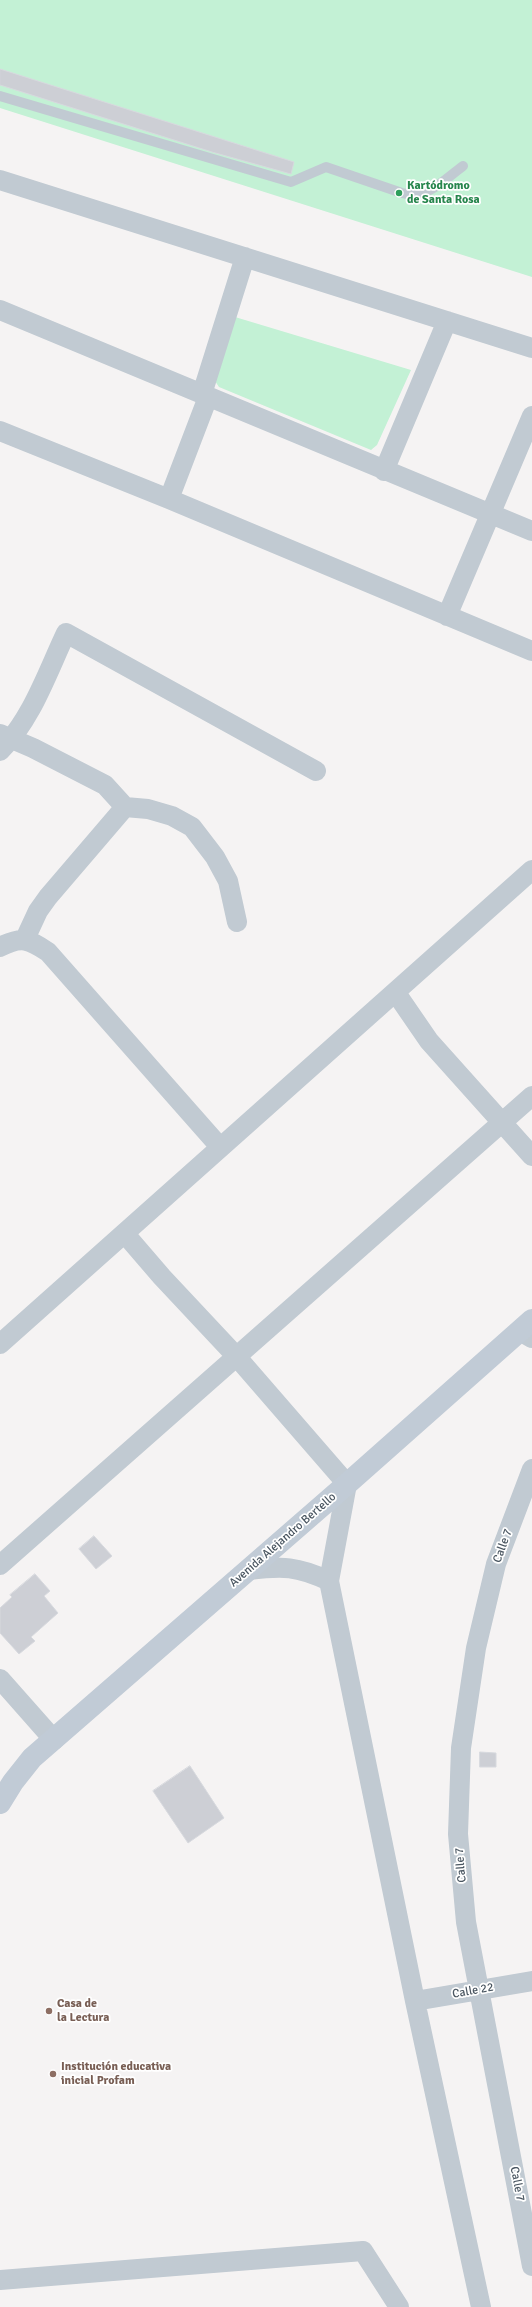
<!DOCTYPE html>
<html>
<head>
<meta charset="utf-8">
<style>
  body { margin:0 }
  canvas { display:block; background:#f5f3f3 }
</style>
</head>
<body>
<canvas width="532" height="2307"></canvas>
<script>
const ctx = document.querySelector('canvas').getContext('2d');
ctx.lineJoin = 'round';
function fillPath(path, color) {
  ctx.fillStyle = color;
  ctx.fill(path, 'evenodd');
}
function stroke(path, color, width, dash) {
  ctx.strokeStyle = color;
  ctx.lineWidth = width;
  ctx.lineCap = dash ? 'butt' : 'round';
  ctx.setLineDash(dash || []);
  ctx.stroke(path);
}
function label(font, color, halo, rows, align = 'center') {
  ctx.font = font + ' Signika,sans-serif';
  ctx.lineWidth = 3.5;
  ctx.setLineDash([]);
  ctx.textBaseline = 'middle';
  ctx.strokeStyle = halo;
  ctx.fillStyle = color;
  for (const [text, x, y, turn = 0] of rows) {
    ctx.save();
    ctx.translate(x, y);
    ctx.rotate((+turn || 0) * Math.PI / 180);
    ctx.textAlign = isNaN(turn) ? turn : align;
    if (halo) ctx.strokeText(text, 0, 0);
    ctx.fillText(text, 0, 0);
    ctx.restore();
  }
}
const green = new Path2D(`
  M0,0H532V277L0,108Z
  M235,317L411,370L377,445L371,450L219,387L215,381Z`);
const building = new Path2D(`
  M0,69L294,162L291,174L212,152L0,85Z
  M94,1536L112,1556L96,1569L79,1549Z
  M35,1574L50,1591L44,1596L58,1613L31,1637L35,1641L19,1654L0,1633V1608L12,1597L10,1595Z
  M480,1752L496,1753V1767H480Z
  M190,1766L224,1818L188,1843L153,1791Z`);
const lane = new Path2D(`
  M0,96L291,182L326,167L402,193C427,200 444,180 463,166`);
const street = new Path2D(`
  M0,180L532,348
  M0,310L532,531
  M202,394L245,257
  M0,431L169,499L532,651
  M384,471L447,321
  M169,499L208,397
  M447,616L532,416
  M0,734L33,748L105,785L125,807L148,809L172,816L192,827L215,857L228,881L237,922
  M0,751C32,719 47,673 66,633L316,771
  M25,939L38,911L48,897L125,807
  M0,947C21,936 29,939 48,952L220,1147
  M396,993L429,1041L532,1156
  M125,1234L162,1277L236,1356L347,1484L329,1581L415,2001L481,2307
  M520,1331L532,1338
  M0,1344L532,870
  M532,1469L496,1564L476,1648L461,1748L458,1834L466,1922L532,2266
  M0,1565L532,1096
  M249,1570C283,1566 297,1566 329,1581
  M0,1679L54,1740
  M415,2001L532,1981
  M0,2280L363,2251L399,2307`);
const secondary = new Path2D(`
  M0,1803L13,1782L32,1758L347,1484L532,1320`);
const markers = [
  [399,193,4,"#2e9e5b"],
  [49,2011,4,"#8d6e63"],
  [53,2074,4,"#8d6e63"]
];
const leisureNames = [
  ["Kartódromo",407,186],
  ["de Santa Rosa",407,200]
];
const streetNames = [
  ["Avenida Alejandro Bertello",283,1540,-41],
  ["Calle 7",503,1546,-70],
  ["Calle 7",461,1865,-95],
  ["Calle 22",473,1991,-10],
  ["Calle 7",517,2184,79]
];
const educationNames = [
  ["Casa de",57,2004],
  ["la Lectura",57,2018],
  ["Institución educativa",61,2067],
  ["inicial Profam",61,2081]
];
fillPath(green, '#c3f1d5');
fillPath(building, '#cdcfd5');
stroke(building, '#d7d9de', 1);
stroke(lane, '#c1cad2', 10);
stroke(street, '#c1cad2', 20);
stroke(secondary, '#c1cbd6', 22);
for (const [x, y, r, color] of markers) {
  const dot = new Path2D();
  dot.arc(x, y, r, 0, 2 * Math.PI);
  ctx.fillStyle = color;
  ctx.fill(dot);
  stroke(dot, '#fff', 1.5);
}
label('bold 12px', '#27864d', '#fff', leisureNames, 'left');
label('12px', '#4a5661', '#fff', streetNames);
label('bold 12px', '#785e54', '#fff', educationNames, 'left');
</script>
</body>
</html>
